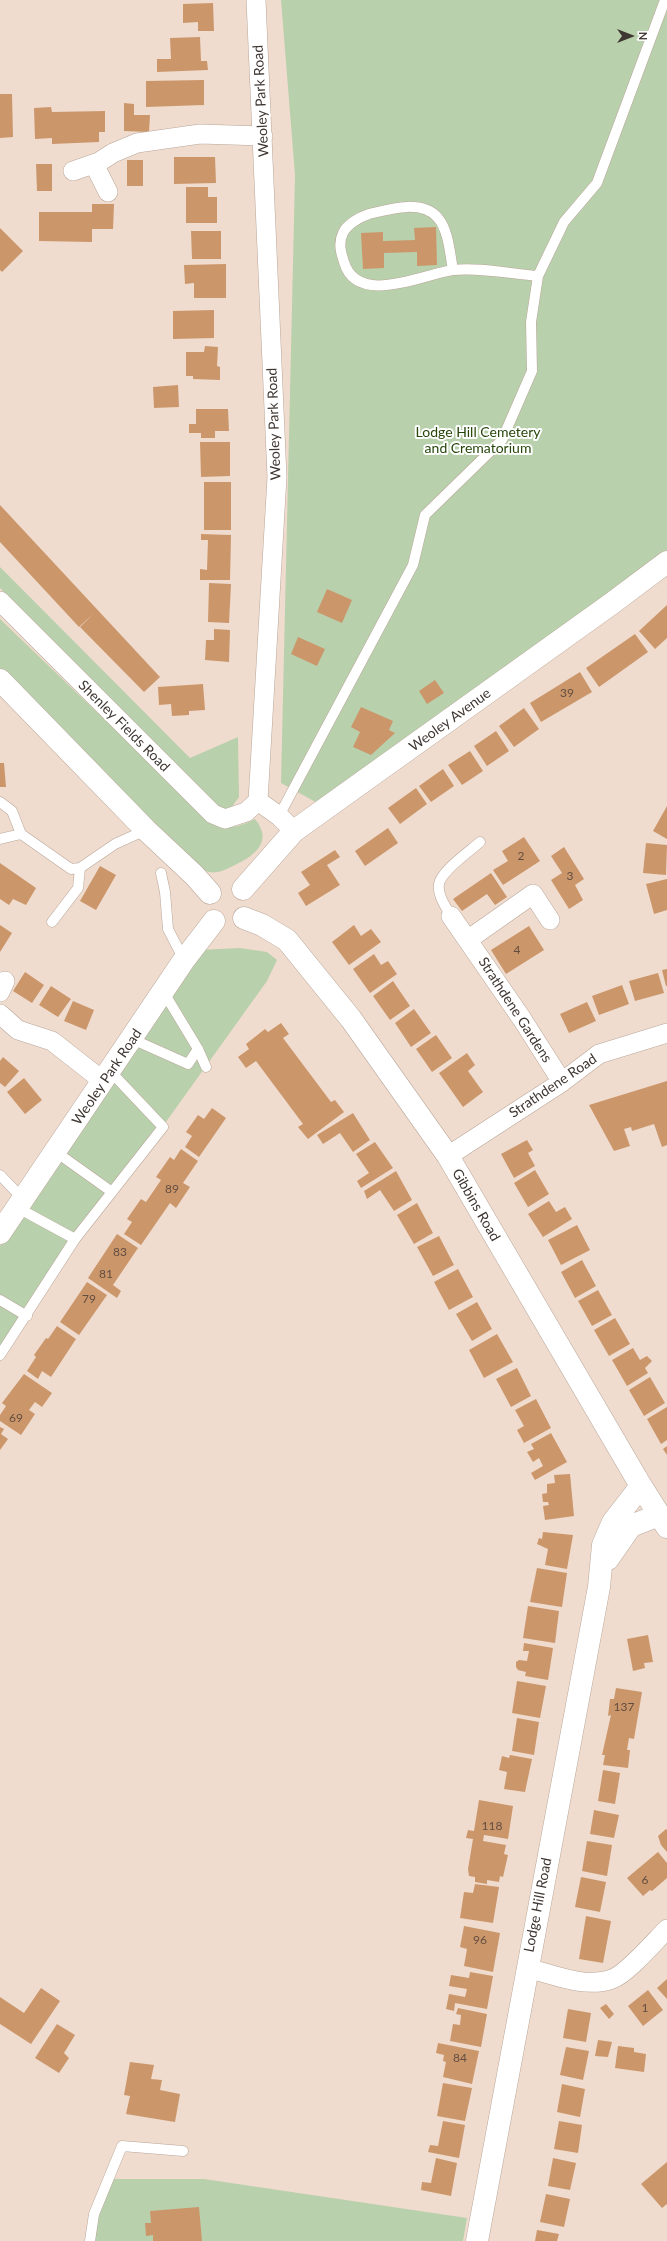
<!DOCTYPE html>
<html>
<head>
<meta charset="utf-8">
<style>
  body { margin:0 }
  #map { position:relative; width:667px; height:2241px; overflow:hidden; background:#efdcce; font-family:Lato,sans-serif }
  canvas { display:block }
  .north { position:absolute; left:611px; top:16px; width:40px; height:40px; -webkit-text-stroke:3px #fff; paint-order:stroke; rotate:90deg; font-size:11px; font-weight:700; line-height:16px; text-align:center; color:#3e3631 }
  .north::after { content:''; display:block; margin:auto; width:14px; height:18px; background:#3e3631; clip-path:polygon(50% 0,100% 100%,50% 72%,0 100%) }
</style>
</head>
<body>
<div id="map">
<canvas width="667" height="2241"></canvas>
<div class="north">N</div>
</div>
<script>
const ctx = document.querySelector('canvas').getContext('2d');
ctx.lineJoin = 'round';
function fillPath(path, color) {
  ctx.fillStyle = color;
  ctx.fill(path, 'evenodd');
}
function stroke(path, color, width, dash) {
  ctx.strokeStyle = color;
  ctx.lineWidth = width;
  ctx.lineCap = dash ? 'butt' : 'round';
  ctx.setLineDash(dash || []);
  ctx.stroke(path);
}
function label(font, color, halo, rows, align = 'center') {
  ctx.font = font + ' Lato,sans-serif';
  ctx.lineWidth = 4;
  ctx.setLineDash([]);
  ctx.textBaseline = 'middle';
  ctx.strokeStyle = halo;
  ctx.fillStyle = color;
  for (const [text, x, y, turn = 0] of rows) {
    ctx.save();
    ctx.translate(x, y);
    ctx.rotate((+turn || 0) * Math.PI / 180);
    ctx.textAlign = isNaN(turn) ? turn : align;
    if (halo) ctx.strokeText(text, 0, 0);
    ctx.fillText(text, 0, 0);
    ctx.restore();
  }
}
const green = new Path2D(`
  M281,0H667V550L321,805L281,783L295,175Z
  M0,567L190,758L238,737L239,797L231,808H219L0,588Z
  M0,619L212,823C231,829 237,828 255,819C273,841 256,855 235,865C227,869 218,874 209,872C204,871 199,866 195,864L98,771L0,669Z
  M240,948L267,952L277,960L267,981L163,1126L112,1192L0,1354V1246L198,950Z
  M111,2179H204L467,2218L463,2241H93L97,2213Z`);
const building = new Path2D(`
  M213,3L214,31H198V22L183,23V4Z
  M200,37L201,61H207L208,70L157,72V59H171L170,38Z
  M204,80V105L146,107V81Z
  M0,94H12L13,137L0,138Z
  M124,103L134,104V115H150L149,132L124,131Z
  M51,107L52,112L105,111V132H99V142L52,144V138L35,139L34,108Z
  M174,157H215L216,183L174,184Z
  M127,160H143V186H127Z
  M36,164H52V191H37Z
  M186,187H208V197H217V223H186Z
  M92,204H114L113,229H92V242L39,241V212H92Z
  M436,227L437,265L417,266V252L384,253V268L363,269L361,233L383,232V241L415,240L414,228Z
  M0,228L23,251L2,272L0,270Z
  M191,231H221V259H192Z
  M226,264V298H194V283L185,284L184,265Z
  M214,310V338L173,339V311Z
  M205,346L218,347L217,366L220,367V380L193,379V376H186V352H204Z
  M178,385L179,407L154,408L153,387Z
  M196,409H228L229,431H215V438H201V433H189V424H196Z
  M200,442H230V476L201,477Z
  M204,482H231V530H204Z
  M0,505L160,677L144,692L80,627L93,614L79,627L0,542Z
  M201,534L231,535L230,580H200V569L207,570L208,540H201Z
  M209,583L231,584L229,623L208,622Z
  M327,589L352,600L342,623L317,612Z
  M667,605V638L655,649L639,631Z
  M214,629L230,630L229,662L205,660L206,640H214Z
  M635,634L648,652L599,687L586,668Z
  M298,637L325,649L317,666L291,654Z
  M580,672L592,692L541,722L530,703Z
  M435,680L444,693L427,704L419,691Z
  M203,684L205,710L189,711V715L172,716L171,704L159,705L158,687Z
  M361,707L393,721L389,730L395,733L371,755L353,747L360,732L351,727Z
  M524,708L539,729L514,747L499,726Z
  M496,731L509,751L487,766L474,746Z
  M470,751L483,771L462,785L448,765Z
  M0,763H4L6,787H0Z
  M443,769L454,786L431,802L419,786Z
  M416,788L427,804L400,824L388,808Z
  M667,806V839L653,831Z
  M388,828L398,843L365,866L355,851Z
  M524,837L540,861L503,885L493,870L508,861L502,851Z
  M646,843L667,845L666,875L643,873Z
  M564,847L584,879L575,885L583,900L569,909L551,880L562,873L551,856Z
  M335,850L340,857L327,865L340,885L306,906L298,893L310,885L301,872Z
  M0,863L36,888L26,905L13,899L9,905L0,899Z
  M100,866L116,875L96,910L80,901Z
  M491,873L507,897L495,905L487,894L462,911L453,899Z
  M667,879V910L654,914L646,884Z
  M0,925L12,933L0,952Z
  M354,925L361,936L371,929L381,942L349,965L332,942Z
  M529,926L544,950L506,974L491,950Z
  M374,954L381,965L388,961L397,974L370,993L353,969Z
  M667,969V986H666L662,970Z
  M25,972L44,985L32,1003L13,991Z
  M658,973L664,993L635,1001L629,981Z
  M393,981L410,1006L390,1020L373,996Z
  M622,985L629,1004L599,1015L592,996Z
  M51,986L71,999L58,1017L39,1005Z
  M73,1001L94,1010L86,1030L64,1021Z
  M587,1002L596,1021L569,1033L560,1014Z
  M414,1009L431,1033L411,1047L395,1023Z
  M281,1023L289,1034L283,1038L331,1102L335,1100L344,1112L308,1139L298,1127L303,1124L256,1061L246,1068L238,1057L249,1049L246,1044L265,1029L268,1032Z
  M436,1035L452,1058L432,1072L416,1049Z
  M467,1053L475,1065L468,1071L483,1092L463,1107L439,1073Z
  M3,1057L19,1071L5,1087L0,1083V1061Z
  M24,1078L42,1100L25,1114L7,1092Z
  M667,1081V1145L662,1147L654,1124L632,1131L631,1127L624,1129L630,1146L614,1151L589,1105Z
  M212,1108L226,1118L199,1157L185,1147L192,1136L186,1132L198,1115L204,1119Z
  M353,1113L370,1140L353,1152L340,1133L323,1144L317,1135Z
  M527,1140L533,1150L528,1153L535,1166L514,1178L501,1154Z
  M375,1142L393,1168L361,1188L357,1181L369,1173L356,1154Z
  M181,1149L198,1161L183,1183L190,1187L176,1208L170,1203L141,1245L124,1234L132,1222L127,1219L141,1199L146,1202L161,1180L156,1177L170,1157L174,1160Z
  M535,1170L549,1194L528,1207L514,1183Z
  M396,1171L412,1200L394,1211L380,1190L367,1199L364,1191Z
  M549,1201L556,1212L565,1207L572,1219L543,1237L528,1214Z
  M417,1203L433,1233L414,1244L397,1215Z
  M577,1225L590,1250L561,1265L548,1240Z
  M117,1234L138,1248L113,1285L121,1291L117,1298L88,1278Z
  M439,1236L454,1265L433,1276L417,1247Z
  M582,1260L596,1286L575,1298L561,1272Z
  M458,1269L473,1297L449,1310L434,1282Z
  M87,1282L107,1295L79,1335L60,1322Z
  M598,1290L612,1315L592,1326L578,1301Z
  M477,1302L492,1329L472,1341L456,1314Z
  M615,1318L630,1344L609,1356L594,1330Z
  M57,1326L76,1339L51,1377L42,1371L38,1379L27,1371L36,1357L34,1355L46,1338L48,1339Z
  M497,1334L513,1362L484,1378L469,1350Z
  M633,1348L640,1360L647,1356L652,1361L645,1368L648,1373L627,1386L612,1360Z
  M517,1368L531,1396L511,1407L496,1379Z
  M24,1374L52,1393L42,1407L35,1402L29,1410L35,1414L21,1435L0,1421V1415L6,1406L2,1403Z
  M650,1377L665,1403L644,1416L629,1390Z
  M536,1399L551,1428L524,1443L517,1430L524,1426L515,1410Z
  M667,1407V1440L661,1444L647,1419Z
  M0,1427L4,1429L1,1434L8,1439L0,1450Z
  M551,1433L567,1462L535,1480L531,1473L543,1466L539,1458L533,1462L527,1452L534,1449L531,1444Z
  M667,1446V1455L663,1449Z
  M570,1474L574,1516L545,1520L543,1506L549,1505L548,1502H543L542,1494L547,1493V1484L555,1483L554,1475Z
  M543,1532L573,1535L567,1569L545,1565L548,1549L537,1544L539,1538L542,1539Z
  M537,1568L567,1573L562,1607L530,1602Z
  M528,1606L559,1611L555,1643L523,1638Z
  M648,1635L653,1662L644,1663L645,1668L633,1671L627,1639Z
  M524,1643L553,1648L548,1680L525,1676L526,1672L518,1670L516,1667V1662L519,1660L527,1661L529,1651H523Z
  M517,1681L546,1686L540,1718L512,1713Z
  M616,1688L642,1692L634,1739L629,1738L627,1750H630L628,1768L603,1765L605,1755H602L611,1715L608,1716L610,1699H614Z
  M517,1718L539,1722L534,1755L512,1751Z
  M510,1755L532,1759L525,1792L504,1789L507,1772L499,1770L502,1756L509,1758Z
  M603,1770L620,1773L615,1804L598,1801Z
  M479,1800L513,1806L508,1839L484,1835L483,1841L506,1845L504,1854L508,1855L503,1877L500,1876L499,1882L487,1880V1884L475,1882V1877L469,1876L468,1869L473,1839L466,1838L468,1830L474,1831Z
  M594,1810L619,1815L614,1838L590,1834Z
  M666,1829L667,1830V1852L661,1845L658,1836Z
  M587,1841L612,1845L607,1876L582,1871Z
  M658,1852L667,1863V1878L652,1891L650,1890L643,1896L627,1878Z
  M581,1877L606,1882L600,1912L575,1907Z
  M475,1884L499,1887L493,1923L460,1918L464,1892L473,1893Z
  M586,1916L611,1921L603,1963L579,1959Z
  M464,1926L500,1933L493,1972L464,1966L467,1949L460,1947Z
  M470,1972L493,1976L487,2009L455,2003L454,2011L446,2009L449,1994L465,1997L467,1989L449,1986L451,1975L469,1978Z
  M667,1979V1999L657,1988Z
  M41,1988L60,2001L31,2044L0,2024V1997L24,2013Z
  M648,1990L663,2010L643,2026L628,2006Z
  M606,2004L614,2014L609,2019L600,2008Z
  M458,2008L487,2014L481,2047L450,2041L453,2024L460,2025L461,2015L456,2014Z
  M568,2009L591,2013L586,2042L563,2038Z
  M57,2024L75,2035L64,2053L69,2058L59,2073L35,2058Z
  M598,2040L612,2042L608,2057L595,2056Z
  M438,2043L479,2051L472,2084L443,2077L446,2062L443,2061L444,2055L436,2053Z
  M618,2046L634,2048V2052L646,2054L644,2072L615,2068Z
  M566,2047L589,2051L583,2080L560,2075Z
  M130,2062L154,2065L151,2079L162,2080L160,2090L180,2094L175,2122L126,2114L130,2096L124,2095Z
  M443,2083L472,2088L465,2121L437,2116Z
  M562,2084L585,2089L580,2117L557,2112Z
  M443,2121L465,2125L459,2158L428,2152L430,2145L438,2146Z
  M559,2121L582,2125L578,2153L554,2149Z
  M436,2158L457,2163L451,2196L421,2190L422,2182L431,2183Z
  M553,2158L576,2163L570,2190L548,2186Z
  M667,2162V2204L662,2208L641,2184Z
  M546,2194L570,2199L564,2227L540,2222Z
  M199,2207L202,2241H153V2235L146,2236L145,2223H151L150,2211Z
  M537,2230L559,2234L557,2241H535Z`);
const lane = new Path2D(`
  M453,270C450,255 449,231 438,218C422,199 389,209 369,214C360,217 347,224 343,233C338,243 341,253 344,262C357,307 424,274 453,270C479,267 512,274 538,276
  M0,802L12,811L21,834L71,869L80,868L115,844L146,830
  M279,816L413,565L425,515L502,440L532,371L531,322L538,276L564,222L597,183L665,0
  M0,839L21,834
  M161,873L165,892L168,929L184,960
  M451,916C446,907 437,895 439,884C441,871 470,851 480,842
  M52,922L78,888L80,868
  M163,991L198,1049L206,1067
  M132,1039L188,1064L198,1049
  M56,1152L112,1192
  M0,1175L24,1200
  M18,1208L75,1239
  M0,1300L27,1316
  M0,1355L75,1239L163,1127L110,1071
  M90,2241L94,2214L122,2146L183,2151`);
const street = new Path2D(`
  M256,0L277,477L258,801L279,816L294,831
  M94,164L108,192
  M73,171L99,162L113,153L137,143L200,134L263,136
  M0,601L213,814L225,819L246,812L258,801
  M451,916L522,1019L562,1082
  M469,939L533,894L550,920
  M0,992L5,981
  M0,1014L18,1030L52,1041L103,1081
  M448,1156L562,1082L599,1054L667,1033
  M527,1968C552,1974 585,1989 612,1979C627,1974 654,1942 667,1929`);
const secondary = new Path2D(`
  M0,680L146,830L194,875L210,893
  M243,889L294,831L611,604L667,562
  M244,918L262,925L287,940L351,1019L448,1156L641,1486L667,1527
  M0,1233L184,960L214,921
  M608,1559L631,1526L659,1515
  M477,2241L599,1587L603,1545L613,1522L641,1486`);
const numberNames = [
  ["39",567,693],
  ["2",521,856],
  ["3",570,876],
  ["4",517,950],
  ["89",172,1189],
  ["83",120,1252],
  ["81",106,1274],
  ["79",89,1299],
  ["69",16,1418],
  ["137",624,1707],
  ["118",492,1826],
  ["6",645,1880],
  ["96",480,1940],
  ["1",645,2008],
  ["84",460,2058]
];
const streetNames = [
  ["Weoley Park Road",261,101,-93],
  ["Weoley Park Road",274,424,-92],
  ["Weoley Avenue",450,720,-36],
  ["Shenley Fields Road",124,726,45],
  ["Strathdene Gardens",515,1010,57],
  ["Weoley Park Road",107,1077,-56],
  ["Strathdene Road",553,1086,-34],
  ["Gibbins Road",476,1205,60],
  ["Lodge Hill Road",538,1905,-79]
];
const parkNames = [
  ["Lodge Hill Cemetery",478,432],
  ["and Crematorium",478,448]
];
fillPath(green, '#b9d0ac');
fillPath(building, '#cc966b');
stroke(lane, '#b9a699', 11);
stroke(street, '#b9a699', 20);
stroke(secondary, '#b9a699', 23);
stroke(lane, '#fff', 10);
stroke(street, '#fff', 19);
stroke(secondary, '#fff', 22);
label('12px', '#624e40', null, numberNames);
label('14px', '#3e3631', '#fff', streetNames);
label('14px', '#26460a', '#fff', parkNames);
</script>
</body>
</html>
